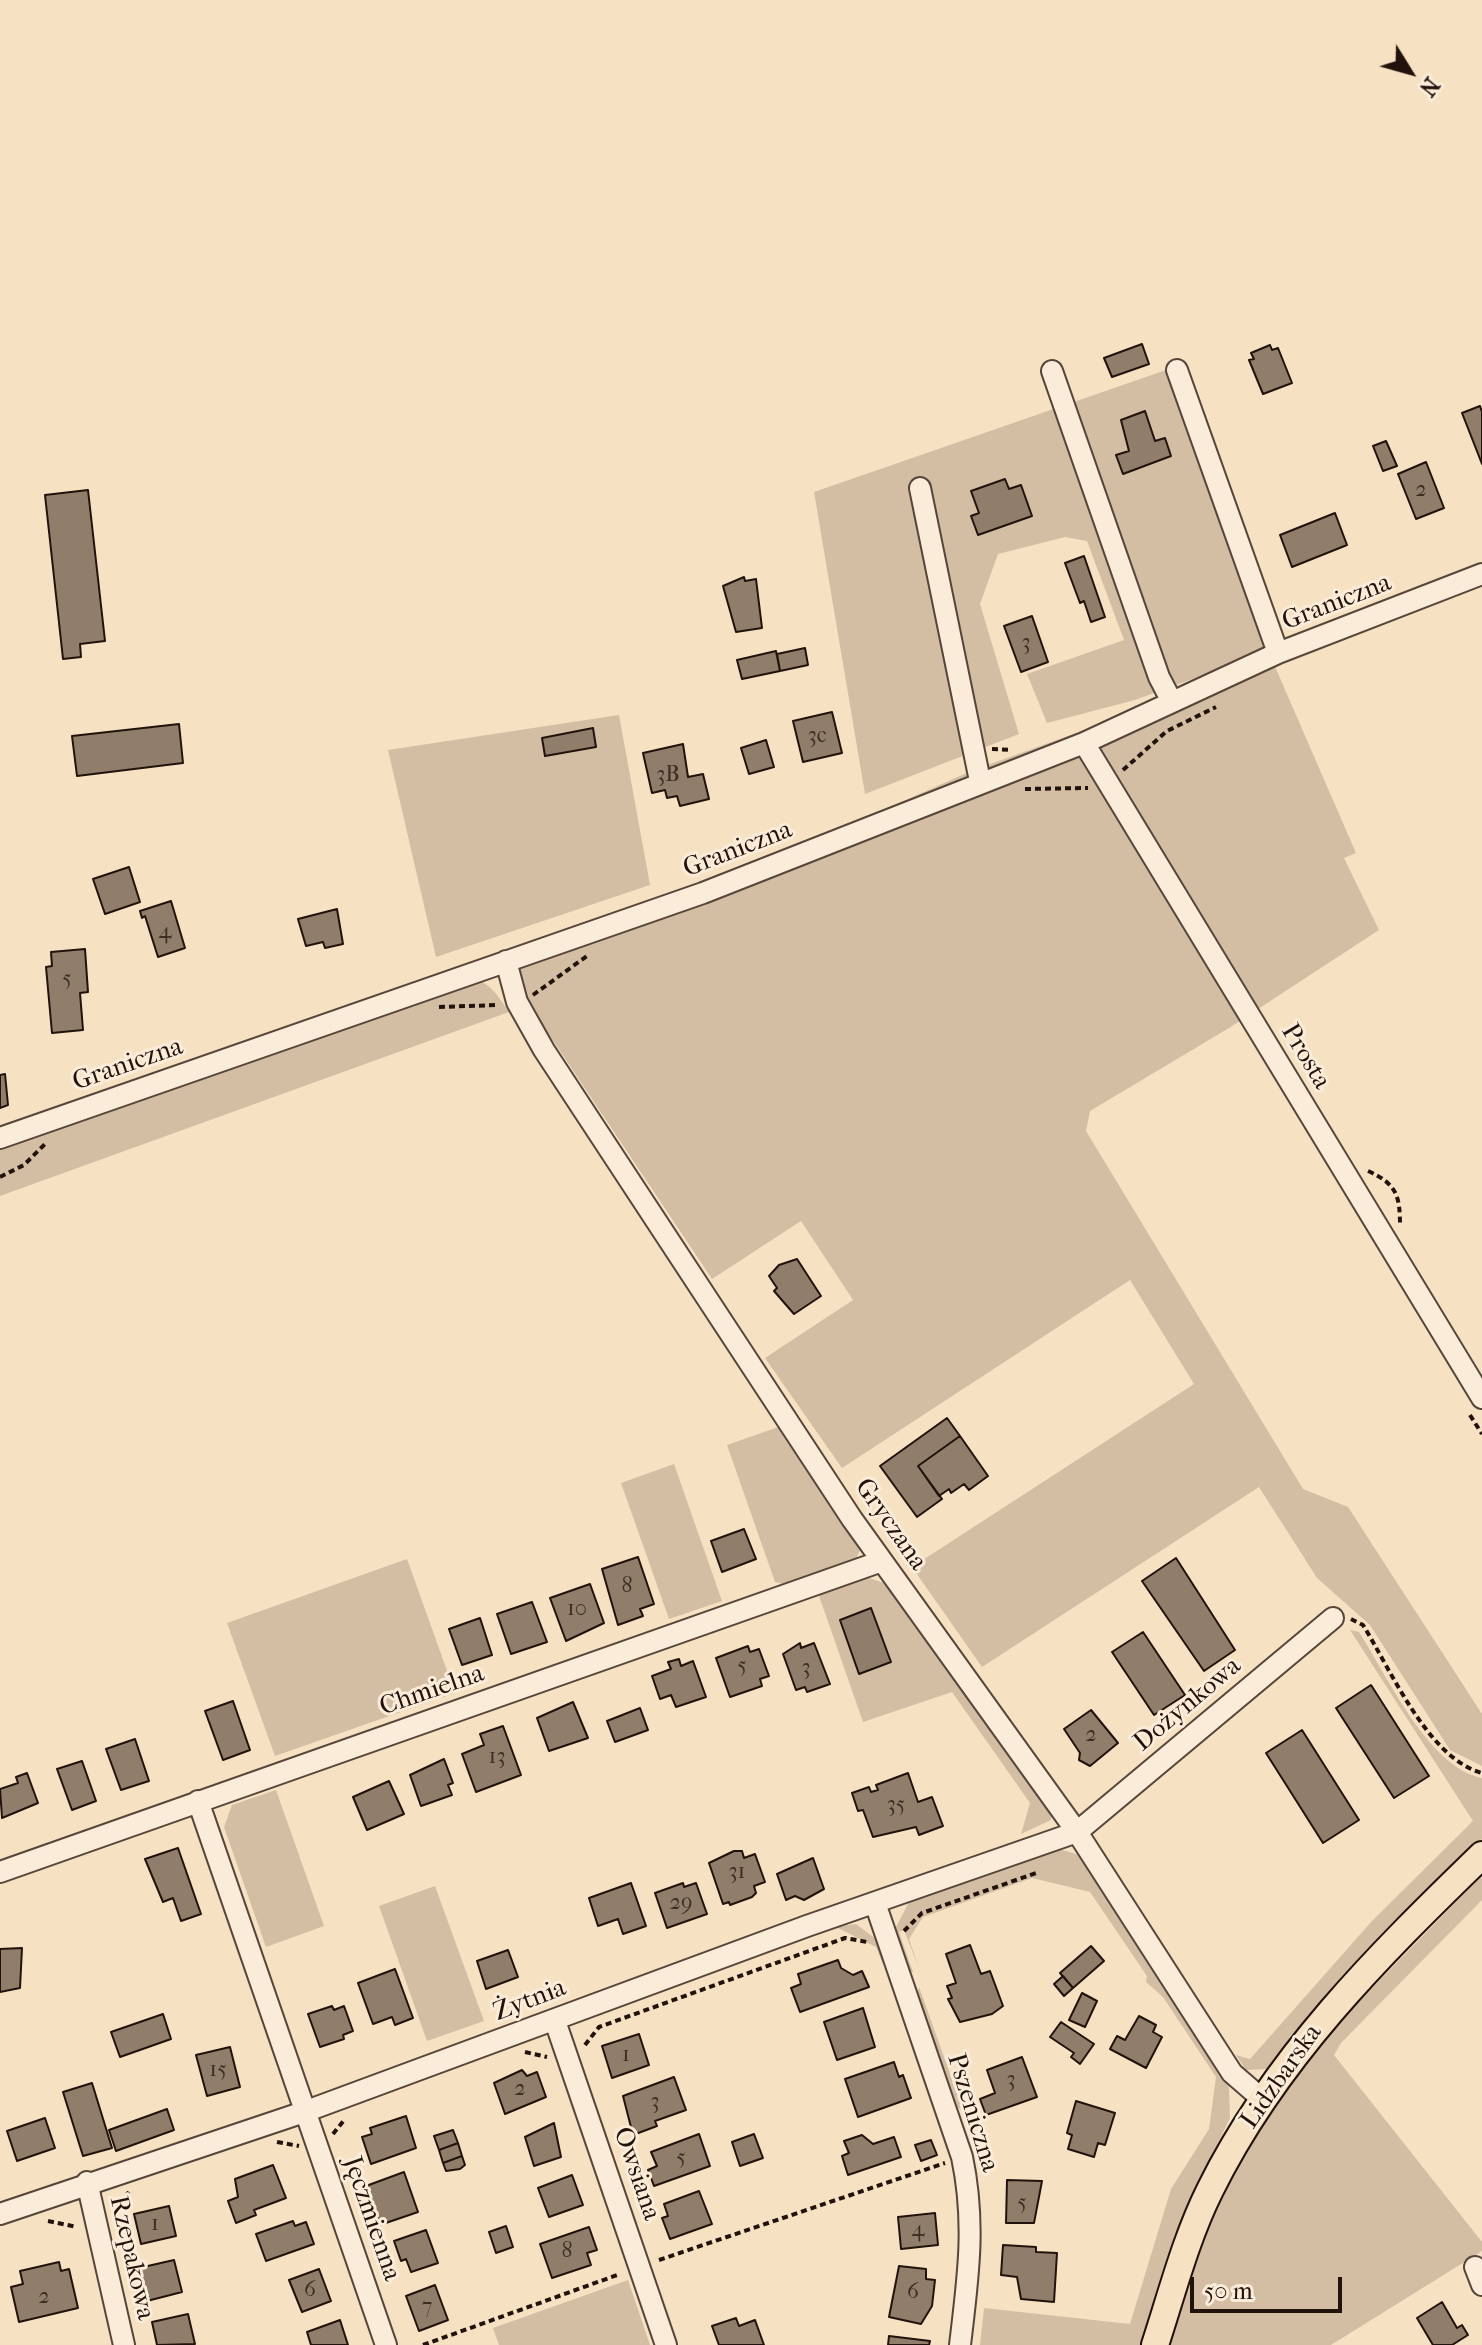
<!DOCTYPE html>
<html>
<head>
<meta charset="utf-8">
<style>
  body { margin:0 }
  #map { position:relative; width:1482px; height:2345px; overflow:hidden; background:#f7e1c3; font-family:"IM FELL French Canon",serif }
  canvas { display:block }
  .north { position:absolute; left:1370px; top:32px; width:80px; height:80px; -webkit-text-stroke:6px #faecd8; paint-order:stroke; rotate:127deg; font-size:22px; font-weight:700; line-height:32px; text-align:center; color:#21130c }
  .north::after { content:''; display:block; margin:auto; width:28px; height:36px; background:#21130c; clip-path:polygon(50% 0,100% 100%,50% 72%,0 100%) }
  .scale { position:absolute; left:1190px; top:2277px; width:152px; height:36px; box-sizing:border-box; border:4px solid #21130c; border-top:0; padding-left:10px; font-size:24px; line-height:28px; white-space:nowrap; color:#21130c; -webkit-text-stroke:6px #faecd8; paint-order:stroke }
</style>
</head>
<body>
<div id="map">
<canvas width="1482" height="2345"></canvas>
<div class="north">N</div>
<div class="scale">50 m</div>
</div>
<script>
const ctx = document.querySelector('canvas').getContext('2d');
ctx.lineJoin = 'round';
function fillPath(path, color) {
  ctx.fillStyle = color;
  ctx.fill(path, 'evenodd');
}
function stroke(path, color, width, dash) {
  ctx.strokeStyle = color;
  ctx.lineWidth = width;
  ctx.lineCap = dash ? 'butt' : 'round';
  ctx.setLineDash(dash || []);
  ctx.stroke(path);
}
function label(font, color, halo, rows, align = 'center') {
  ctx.font = font + ' "IM FELL French Canon",serif';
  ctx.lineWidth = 6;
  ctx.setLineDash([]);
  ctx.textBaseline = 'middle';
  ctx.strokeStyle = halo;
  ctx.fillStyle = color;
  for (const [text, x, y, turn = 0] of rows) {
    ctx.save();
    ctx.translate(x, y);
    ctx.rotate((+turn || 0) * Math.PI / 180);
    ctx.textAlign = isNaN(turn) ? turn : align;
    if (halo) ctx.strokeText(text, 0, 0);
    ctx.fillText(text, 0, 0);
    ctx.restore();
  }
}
const green = new Path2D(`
  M1169,369L1267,648L1261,654L1135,700L1047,723L1027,674L1124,640L1087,541L1065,537L998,554L980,604L1019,734L865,794L814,492Z
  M1273,662L1356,853L1344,858L1379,930L1229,1028L1090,1111L1086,1131L1303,1489L1348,1507L1482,1714V1766L1450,1750L1370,1625L1317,1578L1259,1487L982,1667L912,1567L1194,1384L1130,1280L842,1468L765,1358L853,1300L801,1221L712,1279L510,976L511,964L693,895L971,771Z
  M619,715L650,885L436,957L388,750Z
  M467,976C490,982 496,993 509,1012L0,1196V1136Z
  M784,1425L861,1548L854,1563L789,1585L775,1582L727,1445Z
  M674,1464L722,1601L669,1619L621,1483Z
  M407,1559L455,1693L275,1756L227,1623Z
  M869,1578L887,1584L1051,1812V1820L1021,1834L1030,1803L952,1692L863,1722L818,1593Z
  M1350,1630L1359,1632C1388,1677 1428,1767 1482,1778V1839L1336,1985L1267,2069L1246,2070L1236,2055L1250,2059L1372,1921L1473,1821Z
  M276,1790L324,1926L266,1947L224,1827L232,1805Z
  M1059,1849L1079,1855L1222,2070L1229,2088L1230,2118L1188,2204L1142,2345H980L984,2308L1130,2324L1171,2189L1209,2129L1216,2077L1163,1997L1146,1982L1147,1976L1090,1892L1032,1878L923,1917L909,1939L919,1968L904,1930L899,1932L913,1972L908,1971L896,1927L909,1902Z
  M1482,1875V1900L1341,2043L1334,2055L1482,2242V2251L1331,2345H1168L1219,2198L1250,2137L1307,2060L1339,2022Z
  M435,1886L484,2021L427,2041L379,1906Z
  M856,1924L876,1939L886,1962L883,1964L876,1947L836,1927Z
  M919,1987L963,2110L958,2108L917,1993Z
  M628,2280L650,2345H499L493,2328Z`);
const building = new Path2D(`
  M1142,344L1149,364L1112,377L1104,358Z
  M1270,345L1272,350L1278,348L1292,383L1263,394L1249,360L1254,359L1251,353Z
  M1480,406L1482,412V464L1462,413Z
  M1145,411L1155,441L1165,438L1171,456L1123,474L1116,455L1129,451L1121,420Z
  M1386,441L1397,466L1383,471L1373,446Z
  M1426,462L1444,508L1416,519L1398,474Z
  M1005,479L1009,489L1021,485L1032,516L978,535L971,516L979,513L971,491Z
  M88,490L105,641L80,644L81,657L63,659L45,495Z
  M1335,513L1347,545L1292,567L1280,535Z
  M1084,556L1105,617L1091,622L1084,601L1080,603L1065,563Z
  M744,577L745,581L756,579L762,628L736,632L723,586Z
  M1032,616L1048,662L1021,672L1004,626Z
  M805,648L808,665L780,671L777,654Z
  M776,651L780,671L742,679L737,660Z
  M832,712L842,753L803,762L793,721Z
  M179,724L183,763L77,776L72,736Z
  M593,728L596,747L545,756L542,738Z
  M766,740L774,767L749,774L741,748Z
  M683,744L688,777L703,774L709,799L680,806L677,796L667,798L665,790L652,793L643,753Z
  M129,867L140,902L105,914L93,879Z
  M171,901L185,948L158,957L145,916L142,918L140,911Z
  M337,909L343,944L325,948L323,942L306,946L298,919Z
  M85,949L88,992L80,993L83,1030L52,1033L46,967L52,966L51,952Z
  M5,1074L8,1105L0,1108V1075Z
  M797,1259L821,1296L794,1314L774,1291L777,1288L769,1276L779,1265Z
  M947,1418L960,1436L918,1466L942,1499L917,1517L880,1466Z
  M960,1436L988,1476L969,1490L964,1484L951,1493L949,1489L939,1496L918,1466Z
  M744,1529L756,1559L722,1572L711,1541Z
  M638,1557L654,1604L640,1609L643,1616L618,1625L602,1569Z
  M1176,1558L1235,1650L1204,1671L1142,1581Z
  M590,1584L604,1623L566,1641L550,1598Z
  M532,1602L547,1642L511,1654L497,1614Z
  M871,1608L891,1662L859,1674L840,1620Z
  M480,1618L492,1655L462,1665L449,1629Z
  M1143,1632L1185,1695L1154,1715L1112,1652Z
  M800,1643L801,1648L814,1643L830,1684L807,1692L805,1687L796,1690L783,1654Z
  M748,1646L750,1652L759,1649L769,1676L760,1679L762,1686L730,1697L716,1658Z
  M679,1659L681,1666L693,1661L706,1697L676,1707L671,1695L660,1699L652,1676L671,1669L668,1662Z
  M1371,1685L1429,1776L1394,1798L1336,1708Z
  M233,1701L250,1750L223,1760L205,1711Z
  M573,1702L588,1738L549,1751L537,1718Z
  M640,1708L648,1730L615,1742L607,1721Z
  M1091,1710L1118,1743L1090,1766L1079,1760L1080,1753L1064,1729Z
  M503,1726L521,1775L476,1792L462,1754L484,1745L480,1734Z
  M1302,1730L1359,1820L1323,1843L1266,1753Z
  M135,1739L149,1781L121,1790L106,1749Z
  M444,1759L453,1783L448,1785L452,1795L421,1806L410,1775Z
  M82,1761L96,1801L72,1810L57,1769Z
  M27,1773L38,1803L2,1818L0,1789L18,1783L16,1777Z
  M908,1773L918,1802L932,1797L943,1826L919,1835L916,1827L873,1837L863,1810L858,1811L852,1793L869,1787L871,1792L878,1790L876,1785Z
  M389,1781L404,1814L367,1830L353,1797Z
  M178,1848L201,1914L181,1921L173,1898L163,1902L145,1859Z
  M734,1851H742L744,1858L755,1854L765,1882L754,1886L756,1893L752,1897L730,1905L729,1902L723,1904L709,1863Z
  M813,1858L824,1889L804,1900L795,1896L786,1900L777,1874Z
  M631,1883L646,1926L623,1934L618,1919L598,1926L589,1898Z
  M683,1883L684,1887L696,1883L707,1914L667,1928L655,1893Z
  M970,1945L981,1974L990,1971L1003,2006L992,2014L960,2022L948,1999L952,1998L947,1986L956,1983L946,1954Z
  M1091,1946L1104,1961L1073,1988L1060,1973Z
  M22,1948L20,1988L0,1992V1949Z
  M508,1950L518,1977L486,1989L477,1961Z
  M838,1960L841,1968L853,1975L862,1971L869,1987L800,2012L791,1988L801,1984L798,1974Z
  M395,1969L413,2018L395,2025L392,2017L373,2024L358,1983Z
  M1063,1976L1073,1988L1064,1996L1054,1984Z
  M1082,1993L1097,2001L1085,2027L1069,2020Z
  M332,2006L334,2010L344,2006L353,2031L343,2035L344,2039L320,2047L308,2014Z
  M863,2008L875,2047L837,2060L824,2022Z
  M163,2014L171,2039L120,2057L111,2032Z
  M1139,2016L1156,2025L1153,2032L1162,2037L1146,2068L1110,2049L1117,2036L1125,2040Z
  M1061,2022L1094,2044L1080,2064L1071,2057L1074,2053L1050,2037Z
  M639,2034L649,2065L612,2078L602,2046Z
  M230,2047L240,2087L207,2096L196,2055Z
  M1022,2057L1037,2097L986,2115L980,2099L995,2093L987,2070Z
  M894,2062L899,2077L903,2075L911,2098L858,2117L845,2079Z
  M522,2070L527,2076L537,2072L546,2097L505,2114L494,2083Z
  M674,2077L686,2110L655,2121L657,2126L633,2135L623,2096Z
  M92,2083L112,2148L83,2156L63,2092Z
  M1076,2101L1115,2113L1105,2145L1098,2143L1094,2157L1068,2149L1072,2135L1067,2133Z
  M167,2109L174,2130L116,2151L109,2130Z
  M406,2116L416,2148L371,2164L362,2137L372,2134L370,2128Z
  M45,2118L55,2148L17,2161L7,2131Z
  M554,2123L561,2157L534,2166L525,2137Z
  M453,2130L458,2143L439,2150L434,2136Z
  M699,2134L710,2166L654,2186L648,2170L657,2166L651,2152Z
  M754,2134L763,2158L740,2166L732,2142Z
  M862,2135L873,2144L894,2137L901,2157L848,2175L842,2156L849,2153L844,2141Z
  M931,2140L937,2155L921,2161L915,2145Z
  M458,2143L462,2156L443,2163L439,2150Z
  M462,2156L465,2165L460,2169L446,2171L443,2163Z
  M273,2165L286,2198L254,2210L256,2215L236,2223L228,2201L238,2197L235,2179Z
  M404,2172L418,2212L380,2225L366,2186Z
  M572,2175L583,2205L549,2217L538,2188Z
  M1007,2180L1042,2181L1034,2223H1006Z
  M699,2191L712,2224L670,2239L662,2218L668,2216L664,2204Z
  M169,2206L176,2236L141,2244L134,2214Z
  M935,2213L938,2245L901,2249L898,2217Z
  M293,2221L295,2226L306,2222L314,2244L266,2261L256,2234Z
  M506,2226L513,2247L496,2253L489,2232Z
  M589,2227L597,2250L587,2253L591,2265L552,2278L540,2244Z
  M426,2230L438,2263L411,2272L406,2259L401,2261L394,2241Z
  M1003,2245L1036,2247V2252L1057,2253L1054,2302L1021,2299L1017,2277L1001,2275Z
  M174,2260L182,2292L147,2301L139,2268Z
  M59,2262L61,2271L69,2269L78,2308L19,2322L11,2287L23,2284L20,2271Z
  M899,2266L926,2269V2279L935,2280L932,2306L921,2324L889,2317Z
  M319,2269L331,2301L302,2312L289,2280Z
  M435,2285L448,2320L419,2331L406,2296Z
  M1442,2302L1457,2328L1462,2325L1468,2335L1452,2345H1433L1417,2318Z
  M188,2314L195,2344L157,2345L152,2322Z
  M736,2318L739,2326L755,2320L764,2345H719L712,2326Z
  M340,2320L348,2345H311L307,2332Z
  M889,2336L930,2341L929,2345H888Z`);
const path = new Path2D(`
  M992,749L1012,750
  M1123,770L1167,731L1216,707
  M1025,789L1088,788
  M533,995L587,956
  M439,1007L498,1005
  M1368,1171C1397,1184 1400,1196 1400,1226
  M0,1177L24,1165L45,1144
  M1470,1415L1482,1434
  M1351,1619L1363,1625C1392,1672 1428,1758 1482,1773
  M904,1931L922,1913L1039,1872
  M585,2045L599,2027L845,1938L867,1942
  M525,2052L547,2057
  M333,2134L345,2119
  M277,2142L299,2146
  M113,2209L129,2192
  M48,2221L77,2227
  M659,2260L945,2163
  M423,2345L620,2274`);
const minor = new Path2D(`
  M1177,370L1278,653
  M1052,371L1159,677L1172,702
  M920,488L980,781
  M1084,743L1482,1398
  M506,961L517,1002L544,1050L852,1519L1077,1832L1232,2073L1262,2099
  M0,1138L703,893L1084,743L1278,653L1482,574
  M198,1801L386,2345
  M0,1872L882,1561
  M875,1903L962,2157C976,2223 968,2278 960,2345
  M555,2021L666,2345
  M87,2182L124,2345
  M0,2214L304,2112L807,1926L1077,1832L1333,1618
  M1475,2267L1482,2285`);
const major = new Path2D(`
  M1155,2345C1172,2293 1186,2238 1210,2190C1275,2058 1378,1956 1482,1855`);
const numberNames = [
  ["2",1421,491],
  ["3",1026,644],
  ["3c",817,737],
  ["3B",668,776],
  ["4",165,933],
  ["5",67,980],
  ["8",627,1587],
  ["10",577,1610],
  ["5",742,1667],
  ["3",806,1669],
  ["2",1091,1736],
  ["13",497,1758],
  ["35",896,1806],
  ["31",737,1873],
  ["29",681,1904],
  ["1",626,2056],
  ["15",218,2071],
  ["3",1011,2081],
  ["2",520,2090],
  ["3",655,2103],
  ["5",681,2159],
  ["5",1022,2204],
  ["1",155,2225],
  ["4",918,2231],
  ["8",567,2252],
  ["6",310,2291],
  ["6",913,2293],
  ["2",44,2298],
  ["7",427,2308]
];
const streetNames = [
  ["Graniczna",1337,603,-21],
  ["Graniczna",738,850,-21],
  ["Prosta",1305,1057,59],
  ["Graniczna",128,1065,-19],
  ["Gryczana",890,1525,55],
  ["Chmielna",432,1691,-19],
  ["Dożynkowa",1188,1705,-40],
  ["Żytnia",530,2001,-21],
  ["Lidzbarska",1282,2077,-55],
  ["Pszeniczna",972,2113,73],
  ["Owsiana",636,2174,71],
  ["Jęczmienna",371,2219,71],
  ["Rzepakowa",131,2258,77]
];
fillPath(green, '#d3bea4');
fillPath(building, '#907e6b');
stroke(building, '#21130c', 2);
stroke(minor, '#56463a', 24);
stroke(major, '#21130c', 30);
stroke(path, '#21130c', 4, [6, 4]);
stroke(minor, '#faecd8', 20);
stroke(major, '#f7e1c3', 26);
label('22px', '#3d2e24', null, numberNames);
label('26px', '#21130c', '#faecd8', streetNames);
</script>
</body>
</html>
